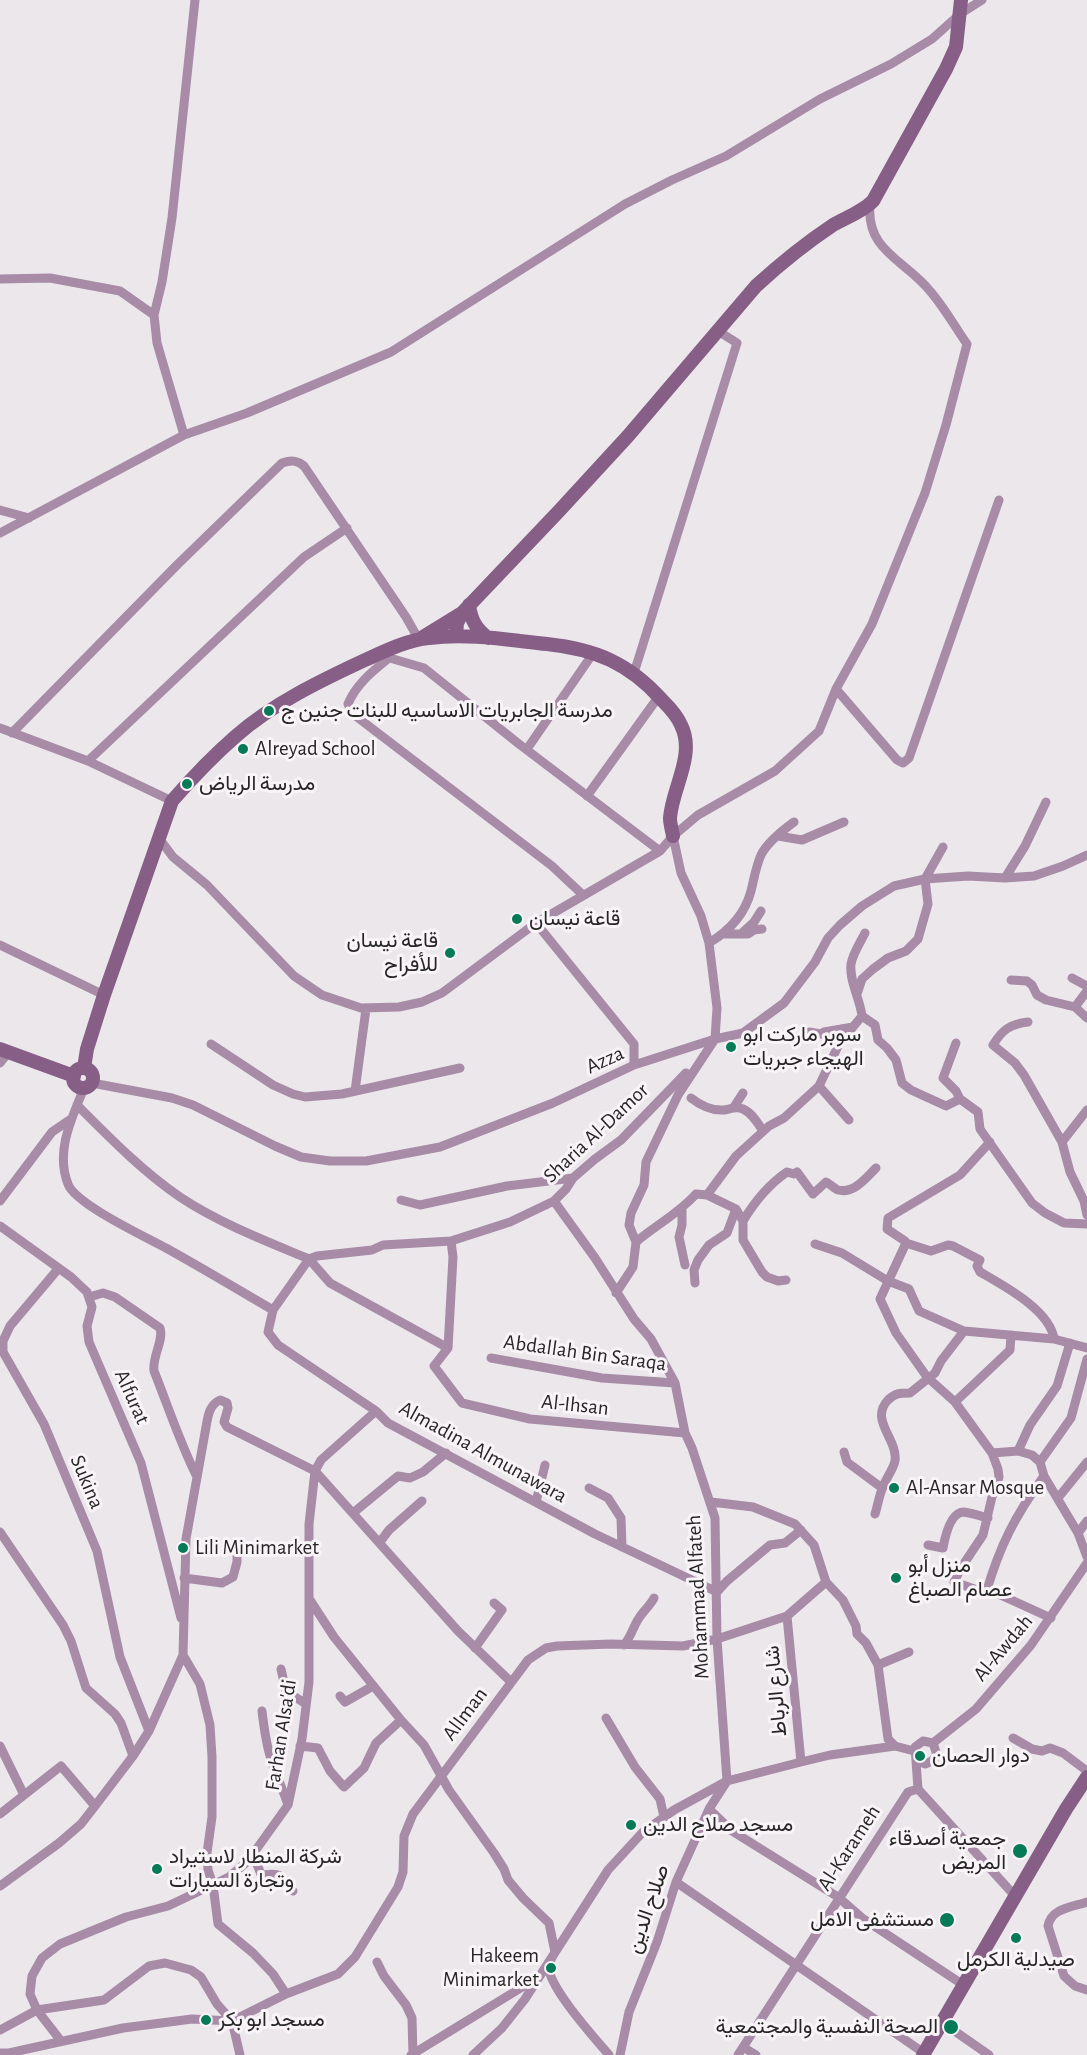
<!DOCTYPE html>
<html>
<head>
<meta charset="utf-8">
<style>
  body { margin:0 }
  canvas { display:block; background:#ebe7eb }
</style>
</head>
<body>
<canvas width="1087" height="2055"></canvas>
<script>
const ctx = document.querySelector('canvas').getContext('2d');
ctx.lineJoin = 'round';
function stroke(path, color, width, dash) {
  ctx.strokeStyle = color;
  ctx.lineWidth = width;
  ctx.lineCap = dash ? 'butt' : 'round';
  ctx.setLineDash(dash || []);
  ctx.stroke(path);
}
function label(font, color, halo, rows, align = 'center') {
  ctx.font = font + ' "Alegreya Sans",Vazirmatn,sans-serif';
  ctx.lineWidth = 6;
  ctx.setLineDash([]);
  ctx.textBaseline = 'middle';
  ctx.strokeStyle = halo;
  ctx.fillStyle = color;
  for (const [text, x, y, turn = 0] of rows) {
    ctx.save();
    ctx.translate(x, y);
    ctx.rotate((+turn || 0) * Math.PI / 180);
    ctx.textAlign = isNaN(turn) ? turn : align;
    if (halo) ctx.strokeText(text, 0, 0);
    ctx.fillText(text, 0, 0);
    ctx.restore();
  }
}
const street = new Path2D(`
  M0,279L50,278L120,291L154,315
  M184,435L157,343L154,315L162,282L172,218L195,0
  M0,510L29,518
  M0,533L184,435L247,413L391,352L625,204L672,180L726,156L820,99L891,64L932,39L960,14L982,0
  M383,656L424,668L519,744L660,851
  M389,658C373,671 356,684 348,704L353,714L552,866L583,895
  M634,673L737,343L718,331
  M836,689L897,760L903,763L909,758L999,500
  M0,728L88,761L172,801
  M12,733L178,564L282,463C291,460 297,460 304,466L406,617L419,640
  M527,749L594,652
  M88,761L304,557L347,528
  M587,796L659,696
  M778,836L802,840L844,822
  M158,837L173,857L207,885L294,976L322,995L361,1008L399,1007L422,1002L442,993L536,923L660,851L673,836L698,815L775,771L819,731L836,689L872,624L925,493L946,425L967,344C955,327 944,307 930,291C905,260 866,251 870,205
  M1005,878L1025,846L1046,802
  M536,923L634,1044V1065
  M743,932L754,922L761,911
  M725,934H748L754,930L762,929
  M709,943C729,931 745,914 751,891C754,879 756,866 761,855C767,843 783,830 794,822
  M0,945L104,995
  M1072,978L1087,986
  M1011,980L1027,981L1032,985L1037,995L1046,1000L1075,1007L1087,1018
  M857,994L862,979L873,969L888,958L906,951L918,939L928,904L925,879L943,847
  M1075,1007L1087,991
  M862,1016L875,1025L878,1040L887,1048L896,1060L902,1083L911,1090L946,1106L960,1099L978,1112L980,1129L1032,1203L1045,1213L1064,1223L1087,1224
  M1028,1022C1010,1024 1002,1030 993,1045L1015,1063L1024,1075L1062,1142L1070,1172L1084,1201L1087,1215
  M809,1032L821,1034L824,1032L853,1027
  M956,1043L943,1078L956,1091L960,1099
  M211,1044L273,1085L293,1094L305,1097L342,1094L460,1068
  M0,1063L8,1053
  M92,1083L172,1098L193,1105L275,1146L301,1157L330,1161H366L440,1147L553,1103L634,1065L715,1039L743,1033L784,1003L815,962L828,938L840,925L862,906L894,886L925,879L968,876L1005,878L1034,876L1063,866L1087,855
  M819,1086L849,1120
  M84,1088C72,1118 55,1151 68,1184C75,1204 146,1237 166,1248C202,1268 237,1289 273,1310
  M355,1091L366,1009
  M691,1098C700,1105 712,1111 724,1110C730,1109 736,1106 743,1109C752,1113 758,1123 763,1131
  M77,1105C109,1137 142,1171 180,1197C219,1223 266,1241 309,1259L317,1256L372,1250L383,1245L451,1241
  M734,1107L743,1093
  M990,1142L960,1175L888,1218L887,1229L905,1241L906,1243L880,1299L896,1333L927,1377L955,1402L992,1453
  M1062,1142L1087,1110
  M707,1195L736,1209L743,1221V1240L762,1272L767,1277L778,1281L786,1280
  M401,1200L420,1205L507,1186L573,1178
  M0,1201L52,1132L71,1119
  M554,1201L595,1258L634,1319L651,1339L675,1383L685,1433L692,1448L715,1518L717,1639L727,1781L709,1809L676,1882L657,1942L629,2012L620,2055
  M682,1210V1225L679,1237L685,1265
  M743,1221C755,1201 768,1185 787,1172L794,1174L797,1172L813,1194L826,1182C830,1184 835,1189 838,1190C854,1194 866,1178 876,1168
  M0,1226L71,1277L87,1292L92,1307L87,1326L89,1342L141,1463L181,1618
  M636,1242C656,1225 678,1214 696,1194L707,1195L736,1156L769,1126L784,1118L819,1086L839,1044L862,1016C860,999 849,981 851,964C853,953 860,943 865,933
  M906,1243L931,1251L948,1245L953,1246L980,1260L977,1266L980,1272C1004,1286 1050,1310 1054,1339
  M815,1244L842,1253L888,1281L909,1289L919,1311L964,1331L1054,1339L1087,1348
  M309,1259L273,1310L268,1332L278,1345L376,1411L388,1423L595,1534L717,1592L727,1581L770,1545L785,1543L801,1530
  M309,1259L330,1283L448,1348
  M58,1269L10,1326L3,1341V1352L44,1424L97,1551L120,1657L149,1731
  M695,1283L694,1270L698,1260L709,1245L727,1233L736,1209
  M616,1293L633,1267L636,1242L629,1225L631,1213L644,1185L646,1162L678,1095L715,1039L717,1008L709,943L701,916L681,873L673,836
  M89,1297L103,1293L115,1297L160,1328C164,1341 152,1356 154,1371C168,1406 180,1443 197,1477
  M448,1348L453,1257L451,1241L510,1222L554,1201L566,1189L573,1178L595,1159L621,1140L686,1073
  M448,1348L434,1366L462,1403L530,1419L685,1433
  M491,1358L602,1378L675,1383
  M955,1402L1010,1350L1011,1335
  M1018,1451L1032,1455L1040,1462L1044,1476L1078,1533L1087,1557
  M844,1452L847,1462L882,1488
  M1040,1462L1071,1418L1087,1359
  M589,1488L608,1498L621,1518L622,1547
  M1058,1498L1087,1462
  M536,1502L545,1465
  M353,1513L398,1476L410,1478L423,1472L446,1453
  M875,1514C878,1505 879,1495 883,1487C886,1478 893,1470 895,1461C898,1439 869,1420 888,1400C895,1393 900,1393 910,1393L935,1373L941,1361L964,1331
  M0,1532L63,1625L71,1641L86,1688L115,1714L121,1723L133,1756
  M1078,1533L1087,1521
  M380,1542L389,1530L422,1501
  M928,1545L943,1548C945,1537 950,1512 964,1512C971,1513 981,1516 988,1518
  M184,1578L222,1583L233,1577L237,1562V1543
  M826,1582L843,1600L856,1626L857,1634L866,1643L878,1665L888,1739L895,1746
  M986,1593C1000,1545 1015,1516 1044,1476
  M310,1600L334,1637L401,1720L424,1745L449,1790L494,1853L504,1869L508,1880L523,1898L549,1923L555,1952L548,1965C549,1988 593,2036 609,2055
  M787,1616L801,1762
  M1051,1618L996,1593H986L954,1582L961,1568L983,1535L992,1497L999,1477L998,1469L992,1453L1018,1451L1030,1425L1057,1386L1070,1343
  M624,1645C631,1637 633,1627 639,1618C643,1611 650,1606 654,1598
  M475,1648L502,1610L494,1603
  M878,1665L909,1652
  M281,1669L286,1691L306,1704
  M340,1696L345,1702L373,1686
  M262,1711C264,1728 266,1744 271,1759C276,1775 283,1790 288,1805
  M606,1718L635,1767L660,1799L664,1817
  M1013,1738L1032,1749L1042,1751L1050,1748L1063,1753L1087,1771
  M933,1743L976,1709L1031,1645L1087,1563
  M0,1746L24,1795
  M300,1746L318,1748L330,1771L344,1787L364,1768L376,1743L401,1720
  M917,1760L925,1764L932,1761L937,1755L933,1743L923,1741L915,1747L918,1789
  M918,1789L1015,1896
  M709,1809L732,1831L838,1897L862,1918L965,1986
  M0,1814L61,1766L95,1806
  M253,1855L261,1874L264,1875C282,1872 283,1877 293,1891
  M676,1882L924,2053
  M0,1886L59,1843L81,1824L95,1806L133,1756L149,1731L183,1655
  M1087,1902C1073,1907 1051,1908 1048,1926L1064,1976L1075,1986L1087,1990
  M377,1962L384,1976L406,2005L412,2018L413,2054
  M286,1994L273,1974L253,1953L218,1924L213,1885L208,1870L207,1853L212,1817V1757L210,1725L200,1684L183,1655L186,1539L206,1427C208,1416 209,1405 220,1400L227,1403L228,1408L224,1422L227,1427L315,1471L458,1631L511,1682
  M943,2023L989,2055
  M0,2030L37,2010L104,2000L149,1966L165,1963L191,1970L201,1977L217,2004L232,2021L240,2055
  M61,2041L37,2010L30,1994L32,1976L42,1958L60,1944L126,1917L168,1906L229,1877L248,1861L288,1805L302,1739L309,1682V1524L315,1471L321,1460L376,1411
  M743,2047L756,2055
  M0,2053H9L123,2028L192,2019L232,2021L286,1994L338,1974L355,1957L398,1887L403,1872L404,1836L413,1814L528,1660L546,1648L557,1646L611,1644L683,1646L717,1639L787,1616L826,1582L814,1545L795,1524L753,1507L711,1502
  M411,2055L537,1978
  M473,2055L502,2028L525,1999L608,1870L642,1833L674,1810L727,1781L801,1762L830,1755L895,1746L914,1751
  M738,2055L908,1792L918,1789`);
const secondary = new Path2D(`
  M469,605C471,620 476,629 488,638
  M456,636L457,623L462,613L559,511L628,436L756,286C780,264 806,243 833,225C847,217 862,212 873,201L946,69L956,47L961,0
  M423,637L462,613
  M0,1049L74,1076
  M84,1068L87,1049L104,995L172,801C192,778 213,756 236,736C272,704 322,680 365,660C385,651 407,640 429,638C468,633 508,640 547,644C595,649 629,663 662,700C669,707 677,715 681,725C696,755 672,788 670,818C670,824 672,830 673,836
  M73 1078a10 10 0 1 1 20 0a10 10 0 1 1-20 0Z
  M923,2055L1066,1809L1087,1777`);
const markers = [
  [269,711,6,"#057a56"],
  [243,749,6,"#057a56"],
  [187,784,6,"#057a56"],
  [517,919,6,"#057a56"],
  [450,953,6,"#057a56"],
  [731,1047,6,"#057a56"],
  [894,1488,6,"#057a56"],
  [183,1548,6,"#057a56"],
  [896,1578,6,"#057a56"],
  [920,1756,6,"#057a56"],
  [631,1825,6,"#057a56"],
  [1020,1851,8,"#057a56"],
  [157,1869,6,"#057a56"],
  [947,1920,8,"#057a56"],
  [1016,1938,6,"#057a56"],
  [551,1968,6,"#057a56"],
  [206,2020,6,"#057a56"],
  [951,2027,8,"#057a56"]
];
const poiNames = [
  ["مدرسة الجابريات الاساسيه للبنات جنين ج",281,711],
  ["Alreyad School",255,749],
  ["مدرسة الرياض",199,784],
  ["قاعة نيسان",529,919],
  ["قاعة نيسان",438,941,"right"],
  ["للأفراح",438,965,"right"],
  ["سوبر ماركت ابو",743,1035],
  ["الهيجاء جبريات",743,1059],
  ["Al-Ansar Mosque",906,1488],
  ["Lili Minimarket",195,1548],
  ["منزل أبو",908,1566],
  ["عصام الصباغ",908,1590],
  ["دوار الحصان",932,1756],
  ["مسجد صلاح الدين",643,1825],
  ["جمعية أصدقاء",1006,1839,"right"],
  ["المريض",1006,1863,"right"],
  ["شركة المنطار لاستيراد",169,1857],
  ["وتجارة السيارات",169,1881],
  ["مستشفى الامل",934,1920,"right"],
  ["Hakeem",539,1956,"right"],
  ["Minimarket",539,1980,"right"],
  ["صيدلية الكرمل",1016,1960,"center"],
  ["مسجد ابو بكر",218,2020],
  ["الصحة النفسية والمجتمعية",938,2027,"right"]
];
const streetNames = [
  ["Azza",605,1060,-24],
  ["Sharia Al-Damor",596,1133,-43],
  ["Abdallah Bin Saraqa",585,1353,8],
  ["Alfurat",132,1397,66],
  ["Al-Ihsan",575,1405,6],
  ["Almadina Almunawara",483,1452,29],
  ["Sukina",87,1482,67],
  ["Mohammad Alfateh",698,1597,-93],
  ["Al-Awdah",1003,1648,-50],
  ["شارع الرباط",776,1691,-95],
  ["AlIman",465,1714,-53],
  ["Farhan Alsa'di",281,1735,-81],
  ["Al-Karameh",849,1848,-57],
  ["صلاح الدين",648,1909,-71]
];
stroke(street, '#a78ba7', 9);
stroke(secondary, '#865e86', 14);
for (const [x, y, r, color] of markers) {
  const dot = new Path2D();
  dot.arc(x, y, r, 0, 2 * Math.PI);
  ctx.fillStyle = color;
  ctx.fill(dot);
  stroke(dot, '#f8f4f8', 2);
}
label('21px', '#272627', '#f8f4f8', poiNames, 'left');
label('21px', '#272627', '#f8f4f8', streetNames);
</script>
</body>
</html>
